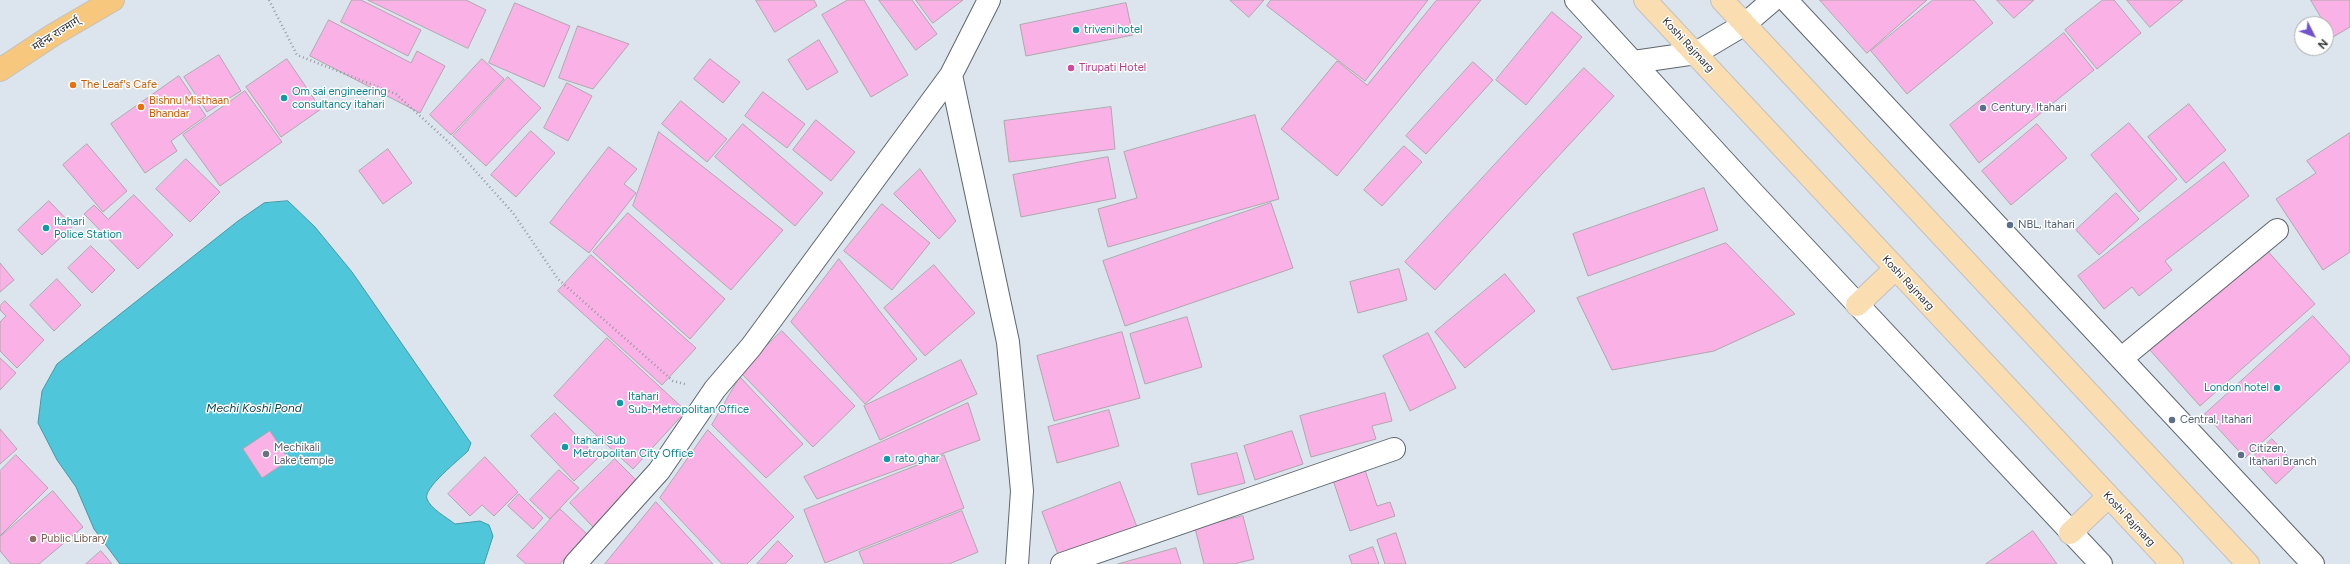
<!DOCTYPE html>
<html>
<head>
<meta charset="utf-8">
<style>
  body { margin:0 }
  #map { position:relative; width:2350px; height:564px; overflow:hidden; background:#dce5ed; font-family:Figtree,sans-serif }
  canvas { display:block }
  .north { position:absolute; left:2294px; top:16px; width:40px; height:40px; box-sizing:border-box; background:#fff; border:1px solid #abacad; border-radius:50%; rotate:132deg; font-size:11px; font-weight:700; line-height:16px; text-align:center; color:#2c3033 }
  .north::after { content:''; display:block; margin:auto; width:14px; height:18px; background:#7053cc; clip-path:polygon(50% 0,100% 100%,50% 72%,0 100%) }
</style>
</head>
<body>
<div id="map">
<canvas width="2350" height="564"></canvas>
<div class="north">N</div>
</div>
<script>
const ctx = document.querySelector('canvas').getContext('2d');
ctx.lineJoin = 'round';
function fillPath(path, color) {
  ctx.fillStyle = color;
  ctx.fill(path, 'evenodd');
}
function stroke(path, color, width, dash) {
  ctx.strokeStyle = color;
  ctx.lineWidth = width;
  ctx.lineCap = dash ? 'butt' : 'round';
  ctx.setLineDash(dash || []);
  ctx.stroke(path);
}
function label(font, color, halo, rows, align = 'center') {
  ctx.font = font + ' Figtree,"Noto Sans Devanagari",sans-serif';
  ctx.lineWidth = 3;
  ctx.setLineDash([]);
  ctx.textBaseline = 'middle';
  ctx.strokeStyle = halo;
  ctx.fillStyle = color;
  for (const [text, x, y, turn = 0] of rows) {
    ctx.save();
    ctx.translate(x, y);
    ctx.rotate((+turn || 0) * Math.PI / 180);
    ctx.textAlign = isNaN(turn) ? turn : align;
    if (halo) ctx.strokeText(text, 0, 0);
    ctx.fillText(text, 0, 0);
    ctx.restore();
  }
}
const water = new Path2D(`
  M288,201L315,227L352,272L468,439L471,443L468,451C460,459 422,489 427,499C431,509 446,517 455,524L480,521L489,525L493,536L484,564H120L94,529L76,487L57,460L38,423L42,391L57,364L238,221L264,203Z`);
const building = new Path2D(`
  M352,0H361L421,30L408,56L341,22Z
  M368,0H466L486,10L468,48Z
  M756,0H814L817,6L775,32Z
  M848,0H864L908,75L871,97L822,15Z
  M879,0H912L937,34L916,50Z
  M916,0H963L933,23Z
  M1230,0H1264L1249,17Z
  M1271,0H1428L1365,81L1267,6Z
  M1437,0H1481L1337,176L1281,129L1337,61L1367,85Z
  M1820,0H1927L1867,53Z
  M1933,0H1974L1993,23L1907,94L1871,51Z
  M1997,0H2034L2014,18Z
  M2103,0H2114L2141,33L2097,69L2065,30Z
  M2127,0H2183L2150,27Z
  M2311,0H2350V27L2333,37Z
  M515,3L570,26L544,87L489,63Z
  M1126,3L1133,35L1026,56L1020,25Z
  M1552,12L1582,37L1526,105L1496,80Z
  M329,20L411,63L417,51L445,66L420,113L310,56Z
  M578,26L629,44L593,89L559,78Z
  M2064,33L2094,70L1979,163L1950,125Z
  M819,40L838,72L807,90L788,60Z
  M219,55L241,91L207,112L184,77Z
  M287,59L321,109L281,137L246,87Z
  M482,59L504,79L451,135L430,115Z
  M710,59L740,82L723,103L694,79Z
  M1473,62L1493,80L1426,154L1406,136Z
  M1584,68L1614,96L1435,290L1405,262Z
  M179,76L206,116L171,141L177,151L145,173L111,124Z
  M508,77L541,108L486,166L453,136Z
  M567,83L592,96L568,141L544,128Z
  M245,91L282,142L220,186L183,135Z
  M763,92L805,124L787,148L745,116Z
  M681,101L727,139L707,162L662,124Z
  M2189,104L2226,150L2186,183L2148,137Z
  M1111,107L1115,149L1009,162L1004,121Z
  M1255,115L1279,199L1108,247L1098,209L1137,198L1124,152Z
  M816,120L855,152L831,181L793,150Z
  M2129,123L2177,179L2139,212L2091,155Z
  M743,124L823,193L795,226L715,157Z
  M2037,124L2067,158L2011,205L1982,171Z
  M531,131L555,153L516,197L491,175Z
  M659,132L783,230L731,290L633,206Z
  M2350,133V252L2323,270L2276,199L2316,173L2307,161Z
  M87,144L127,191L103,212L63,165Z
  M1404,146L1422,162L1382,206L1364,190Z
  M609,147L637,169L624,184L636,193L589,253L550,223Z
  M388,149L412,183L383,204L359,171Z
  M1108,157L1116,198L1021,217L1013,175Z
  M186,159L220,192L190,222L156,189Z
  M2224,162L2249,196L2165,261L2172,270L2139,296L2132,287L2104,309L2078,276Z
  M920,169L956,221L939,239L894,194Z
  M1704,188L1718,230L1588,276L1573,234Z
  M2116,193L2139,219L2099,255L2076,230Z
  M134,195L173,235L138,269L84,214L94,205L108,219Z
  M49,201L73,226L42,255L18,230Z
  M1271,203L1293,268L1125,326L1103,261Z
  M882,204L930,243L892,290L844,251Z
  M628,213L725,299L690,339L593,252Z
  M1726,243L1795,314L1714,351L1612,370L1577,298Z
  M91,246L115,270L92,293L68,268Z
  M2264,247L2315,304L2200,406L2149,349Z
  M591,255L696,348L662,385L558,291Z
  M839,259L917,359L865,404L791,322Z
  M0,263L14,280L0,292Z
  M934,265L975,313L925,356L884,308Z
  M1399,269L1407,300L1358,313L1350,282Z
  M1505,274L1535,311L1465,368L1435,332Z
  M57,279L81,305L54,331L30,305Z
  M5,301L44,340L17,368L0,351V322L6,316L0,310V306Z
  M2313,316L2350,357V361L2245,458L2205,414Z
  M1187,317L1202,367L1145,384L1130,334Z
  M782,331L855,406L813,447L740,372Z
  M1122,332L1140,398L1054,421L1037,356Z
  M1428,333L1456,388L1410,411L1383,356Z
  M607,338L686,411L633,469L554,396Z
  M0,358L16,373L0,390Z
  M961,360L977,394L880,440L864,406Z
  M740,377L803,444L766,478L712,425Z
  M1385,393L1392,421L1372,426L1376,439L1311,457L1300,416Z
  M968,403L980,440L817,499L804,477Z
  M1109,410L1119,446L1057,463L1048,427Z
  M555,413L598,458L574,481L531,436Z
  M0,429L17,449L0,464Z
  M708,430L794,517L747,564H722L660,498Z
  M270,431L289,460L262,478L243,449Z
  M1292,431L1303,464L1255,480L1244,446Z
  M2272,439L2296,465L2276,484L2252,458Z
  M1237,453L1245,483L1198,495L1191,464Z
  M16,455L48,488L0,536V471Z
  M944,455L964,508L825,563L804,510Z
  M485,457L518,492L494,516L482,505L470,516L448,494Z
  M615,459L639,483L593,527L570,503Z
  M559,470L579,488L550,519L530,500Z
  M1365,470L1377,506L1390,502L1395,516L1350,531L1333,480Z
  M1120,482L1137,527L1059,557L1042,512Z
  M53,491L83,527L39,564H11L0,551V537Z
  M519,494L543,518L533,529L508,506Z
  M656,502L713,564H605Z
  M560,509L587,534L560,564H526L517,556Z
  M962,511L978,552L949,564H864L859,552Z
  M1243,516L1254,559L1234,564H1204L1195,528Z
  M2033,531L2057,564H1986Z
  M1396,533L1406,564H1385L1377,540Z
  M778,541L793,556L785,564H757Z
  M1373,547L1379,564H1352L1349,556Z
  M1176,548L1181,564H1118Z
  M101,551L112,564H86Z`);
const path = new Path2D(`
  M269,0L297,55L396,94L454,147L513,213L558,279L673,381L685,384`);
const minor = new Path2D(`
  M1576,0L1754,194L2101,564
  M1786,0L2313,564
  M1634,62L1696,53L1745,24L1773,0
  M951,75L1008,342L1022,491L1017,564
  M2122,358L2277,230
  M575,564L659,471L715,389L751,347L951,75L989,0
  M1062,564L1394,449`);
const major = new Path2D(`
  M1645,0L2172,564
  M1722,0L2248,564
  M1857,305L1895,269
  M2070,533L2108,497`);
const highway = new Path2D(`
  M0,70L53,35L113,0`);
const markers = [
  [1076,30,4,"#0f9aa8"],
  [1071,68,4,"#d1479c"],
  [73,85,4,"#e8710a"],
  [284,98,4,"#0f9aa8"],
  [141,107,4,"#e8710a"],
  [1983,108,4,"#5c6f8a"],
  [2010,225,4,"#5c6f8a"],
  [46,228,4,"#0f9aa8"],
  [2277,388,4,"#0f9aa8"],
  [620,403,4,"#0f9aa8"],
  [2172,420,4,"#5c6f8a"],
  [565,447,4,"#0f9aa8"],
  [266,454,4,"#6b7280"],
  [2241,455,4,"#5c6f8a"],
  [887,459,4,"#0f9aa8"],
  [33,539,4,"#8d6e63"]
];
const cultureNames = [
  ["triveni hotel",1084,30],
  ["Om sai engineering",292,92],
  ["consultancy itahari",292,105],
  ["Itahari",54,222],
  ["Police Station",54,235],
  ["London hotel",2269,388,"right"],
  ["Itahari",628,397],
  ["Sub-Metropolitan Office",628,410],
  ["Itahari Sub",573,441],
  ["Metropolitan City Office",573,454],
  ["rato ghar",895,459]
];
const streetNames = [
  ["महेन्द्र राज्मार्ग्",56,34,-32],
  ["Koshi Rajmarg",1688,45,47],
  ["Koshi Rajmarg",1908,283,47],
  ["Koshi Rajmarg",2129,519,47]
];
const hotelNames = [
  ["Tirupati Hotel",1079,68]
];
const foodNames = [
  ["The Leaf's Cafe",81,85],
  ["Bishnu Misthaan",149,101],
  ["Bhandar",149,114]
];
const serviceNames = [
  ["Century, Itahari",1991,108],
  ["NBL, Itahari",2018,225],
  ["Central, Itahari",2180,420],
  ["Citizen,",2249,449],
  ["Itahari Branch",2249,462]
];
const worshipNames = [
  ["Mechikali",274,448],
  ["Lake temple",274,461]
];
const educationNames = [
  ["Public Library",41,539]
];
const waterNames = [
  ["Mechi Koshi Pond",254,408]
];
fillPath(water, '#4fc6d9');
stroke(water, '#4499a7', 1);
fillPath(building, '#fab1e6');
stroke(building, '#b0a6ad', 1);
stroke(minor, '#5e666d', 24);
stroke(major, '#c0c1c2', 24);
stroke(highway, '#c0c1c2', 24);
stroke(path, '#949ba1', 2.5, [1, 3]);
stroke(minor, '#fff', 22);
stroke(major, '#faddb1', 22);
stroke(highway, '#f6c77d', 22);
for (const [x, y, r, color] of markers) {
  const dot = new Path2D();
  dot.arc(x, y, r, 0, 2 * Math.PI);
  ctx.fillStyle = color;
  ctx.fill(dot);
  stroke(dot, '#fff', 1.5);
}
label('11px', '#0d838f', '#fff', cultureNames, 'left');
label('11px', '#2c3033', '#fff', streetNames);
label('11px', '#b23c85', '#fff', hotelNames, 'left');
label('11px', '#c56008', '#fff', foodNames, 'left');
label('11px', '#4e5e75', '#fff', serviceNames, 'left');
label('11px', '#5b616d', '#fff', worshipNames, 'left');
label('11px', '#785e54', '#fff', educationNames, 'left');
label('italic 12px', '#0a4149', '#fff', waterNames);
</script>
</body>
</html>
